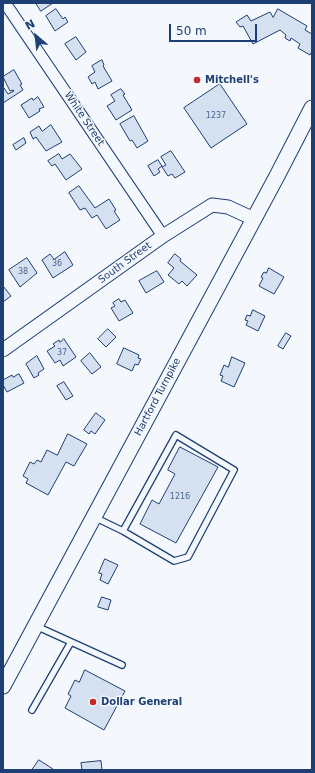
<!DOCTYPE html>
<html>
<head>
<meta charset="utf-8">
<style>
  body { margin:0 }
  #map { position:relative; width:315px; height:773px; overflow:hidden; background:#f4f7fb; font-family:"DejaVu Sans",sans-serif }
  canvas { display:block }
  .frame { position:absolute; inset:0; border:4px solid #1d3f73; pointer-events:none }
  .north { position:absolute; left:16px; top:16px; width:40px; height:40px; -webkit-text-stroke:3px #f4f7fb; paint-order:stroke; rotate:332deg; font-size:11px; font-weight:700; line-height:16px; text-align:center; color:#1d3f73 }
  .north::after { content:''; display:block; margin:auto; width:14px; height:18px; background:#1d3f73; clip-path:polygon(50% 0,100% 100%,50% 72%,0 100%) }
  .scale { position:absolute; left:169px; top:24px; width:88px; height:18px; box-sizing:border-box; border:2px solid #1d3f73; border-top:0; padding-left:5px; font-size:12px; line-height:14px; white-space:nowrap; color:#1d3f73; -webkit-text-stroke:3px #f4f7fb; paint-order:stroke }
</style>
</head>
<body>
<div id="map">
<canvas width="315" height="773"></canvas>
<div class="frame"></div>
<div class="north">N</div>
<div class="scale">50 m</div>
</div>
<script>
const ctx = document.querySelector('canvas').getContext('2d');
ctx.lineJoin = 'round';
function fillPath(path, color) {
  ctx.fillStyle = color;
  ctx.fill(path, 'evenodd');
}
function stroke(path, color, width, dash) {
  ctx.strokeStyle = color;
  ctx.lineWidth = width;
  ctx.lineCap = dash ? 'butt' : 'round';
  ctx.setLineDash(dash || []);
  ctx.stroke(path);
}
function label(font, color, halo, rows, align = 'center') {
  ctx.font = font + ' "DejaVu Sans",sans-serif';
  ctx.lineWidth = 3;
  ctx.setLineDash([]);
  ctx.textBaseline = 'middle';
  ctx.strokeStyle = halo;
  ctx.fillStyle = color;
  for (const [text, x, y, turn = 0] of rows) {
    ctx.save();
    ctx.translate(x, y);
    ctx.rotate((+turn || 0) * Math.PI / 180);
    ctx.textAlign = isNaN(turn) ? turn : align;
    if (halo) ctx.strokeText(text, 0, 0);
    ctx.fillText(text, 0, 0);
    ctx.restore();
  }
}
const building = new Path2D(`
  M36,3H53L41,11Z
  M56,9L63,19L65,17L68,22L55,31L46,16Z
  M278,9L307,26L305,30L312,34V51L310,55L298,48L300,44L291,38L290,41L285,38L286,35L280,30L253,44L243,26L240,27L236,22L247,15L251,21L270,12L273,17Z
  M76,37L86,52L76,60L65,44Z
  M102,60L104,65L103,66L112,81L98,89L95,82L92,84L88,77L95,72L92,66Z
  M14,70L22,84L20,85L23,90L3,103V89L4,88L8,94L14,91L13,90L10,91L3,77Z
  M220,84L247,124L211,148L184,108Z
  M121,89L125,94L123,95L132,110L116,120L107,106L115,101L111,95Z
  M38,97L44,107L39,109L40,111L29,118L21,105L32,98L33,100Z
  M134,116L148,141L137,148L132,140L130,141L120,124Z
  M51,125L62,142L46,151L36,137L33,139L30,132L39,126L42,131Z
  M24,138L26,143L16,150L13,145Z
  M171,151L185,172L175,178L172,174L168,176L162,167L166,165L161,157Z
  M59,154L62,159L70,154L82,169L66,180L55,164L52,166L48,161Z
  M158,160L162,166L158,169L160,172L154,176L148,166Z
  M79,186L95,208L109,199L116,210L114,211L120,220L106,229L97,215L92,218L85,208L80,210L69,193Z
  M65,252L73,265L53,278L42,260L50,254L54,259Z
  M175,254L181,259L180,261L197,275L187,286L182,281L179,284L168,275L174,268L168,263Z
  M27,258L37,273L20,287L9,270Z
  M269,268L284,277L274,294L259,286L263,278L261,277L264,272L266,273Z
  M157,271L164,282L146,293L139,281Z
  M3,286L11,296L3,302Z
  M119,299L121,302L125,300L133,313L119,321L111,308L115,306L113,303Z
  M253,310L265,316L258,331L246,325L248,321L245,320L247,315L250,316Z
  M108,329L116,337L106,347L98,339Z
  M286,333L291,336L283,349L278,346Z
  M64,339L76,357L63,366L60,360L55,363L47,351L55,346L53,344L59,340L60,342Z
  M124,348L139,355L138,358L141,359L138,365L135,364L132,371L117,364Z
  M90,353L101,367L92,374L81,361Z
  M37,356L44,369L38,373L39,375L34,378L26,364Z
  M232,357L245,363L234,387L221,381L223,376L220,375L224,365L228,367Z
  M19,374L24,383L7,392L3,385V380L12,375L13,377Z
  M64,382L73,396L66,400L57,386Z
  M96,413L105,420L95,434L91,431L89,434L84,430Z
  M68,434L87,444L74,466L66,462L48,495L26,483L28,479L23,476L30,462L34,464L37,460L41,462L47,450L57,455Z
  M180,447L218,467L176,543L140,524L152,500L159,504L175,474L168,470Z
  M105,559L118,565L108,584L100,580L102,574L99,573Z
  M102,597L111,600L108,610L98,607Z
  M85,670L125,691L104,730L65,708L71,696L68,694L75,680L79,682Z
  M39,760L53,769V770H32Z
  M101,761L102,770H82L81,763Z`);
const service = new Path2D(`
  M94,517L123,531L174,561L188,557L234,470L176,435L123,531
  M36,626L122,665
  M32,710L71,642`);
const minor = new Path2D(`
  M5,3L163,236`);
const tertiary = new Path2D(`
  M3,350L163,236L212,205L228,207L254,219`);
const secondary = new Path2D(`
  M3,686L277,176L312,108`);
const markers = [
  [197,80,4,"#c62828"],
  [93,702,4,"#c62828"]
];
const numberNames = [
  ["1237",216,116],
  ["36",57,264],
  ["38",23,272],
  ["37",62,353],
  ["1216",180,497]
];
const poiNames = [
  ["Mitchell's",205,80],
  ["Dollar General",101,702]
];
const streetNames = [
  ["White Street",84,119,56],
  ["South Street",125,263,-36],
  ["Hartford Turnpike",158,397,-62]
];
fillPath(building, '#d5e0f0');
stroke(building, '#1d3f73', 1);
stroke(service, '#1d3f73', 8);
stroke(minor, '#1d3f73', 13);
stroke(tertiary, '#1d3f73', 15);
stroke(secondary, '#1d3f73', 17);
stroke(service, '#f4f7fb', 5.5);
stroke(minor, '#f4f7fb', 11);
stroke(tertiary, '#f4f7fb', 13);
stroke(secondary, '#f4f7fb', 15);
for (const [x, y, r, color] of markers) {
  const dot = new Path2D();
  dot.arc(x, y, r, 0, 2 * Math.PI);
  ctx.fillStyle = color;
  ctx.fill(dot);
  stroke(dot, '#f4f7fb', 1.5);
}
label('8px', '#4b6792', null, numberNames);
label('bold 10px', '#1d3f73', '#f4f7fb', poiNames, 'left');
label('10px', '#1d3f73', '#f4f7fb', streetNames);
</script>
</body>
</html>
